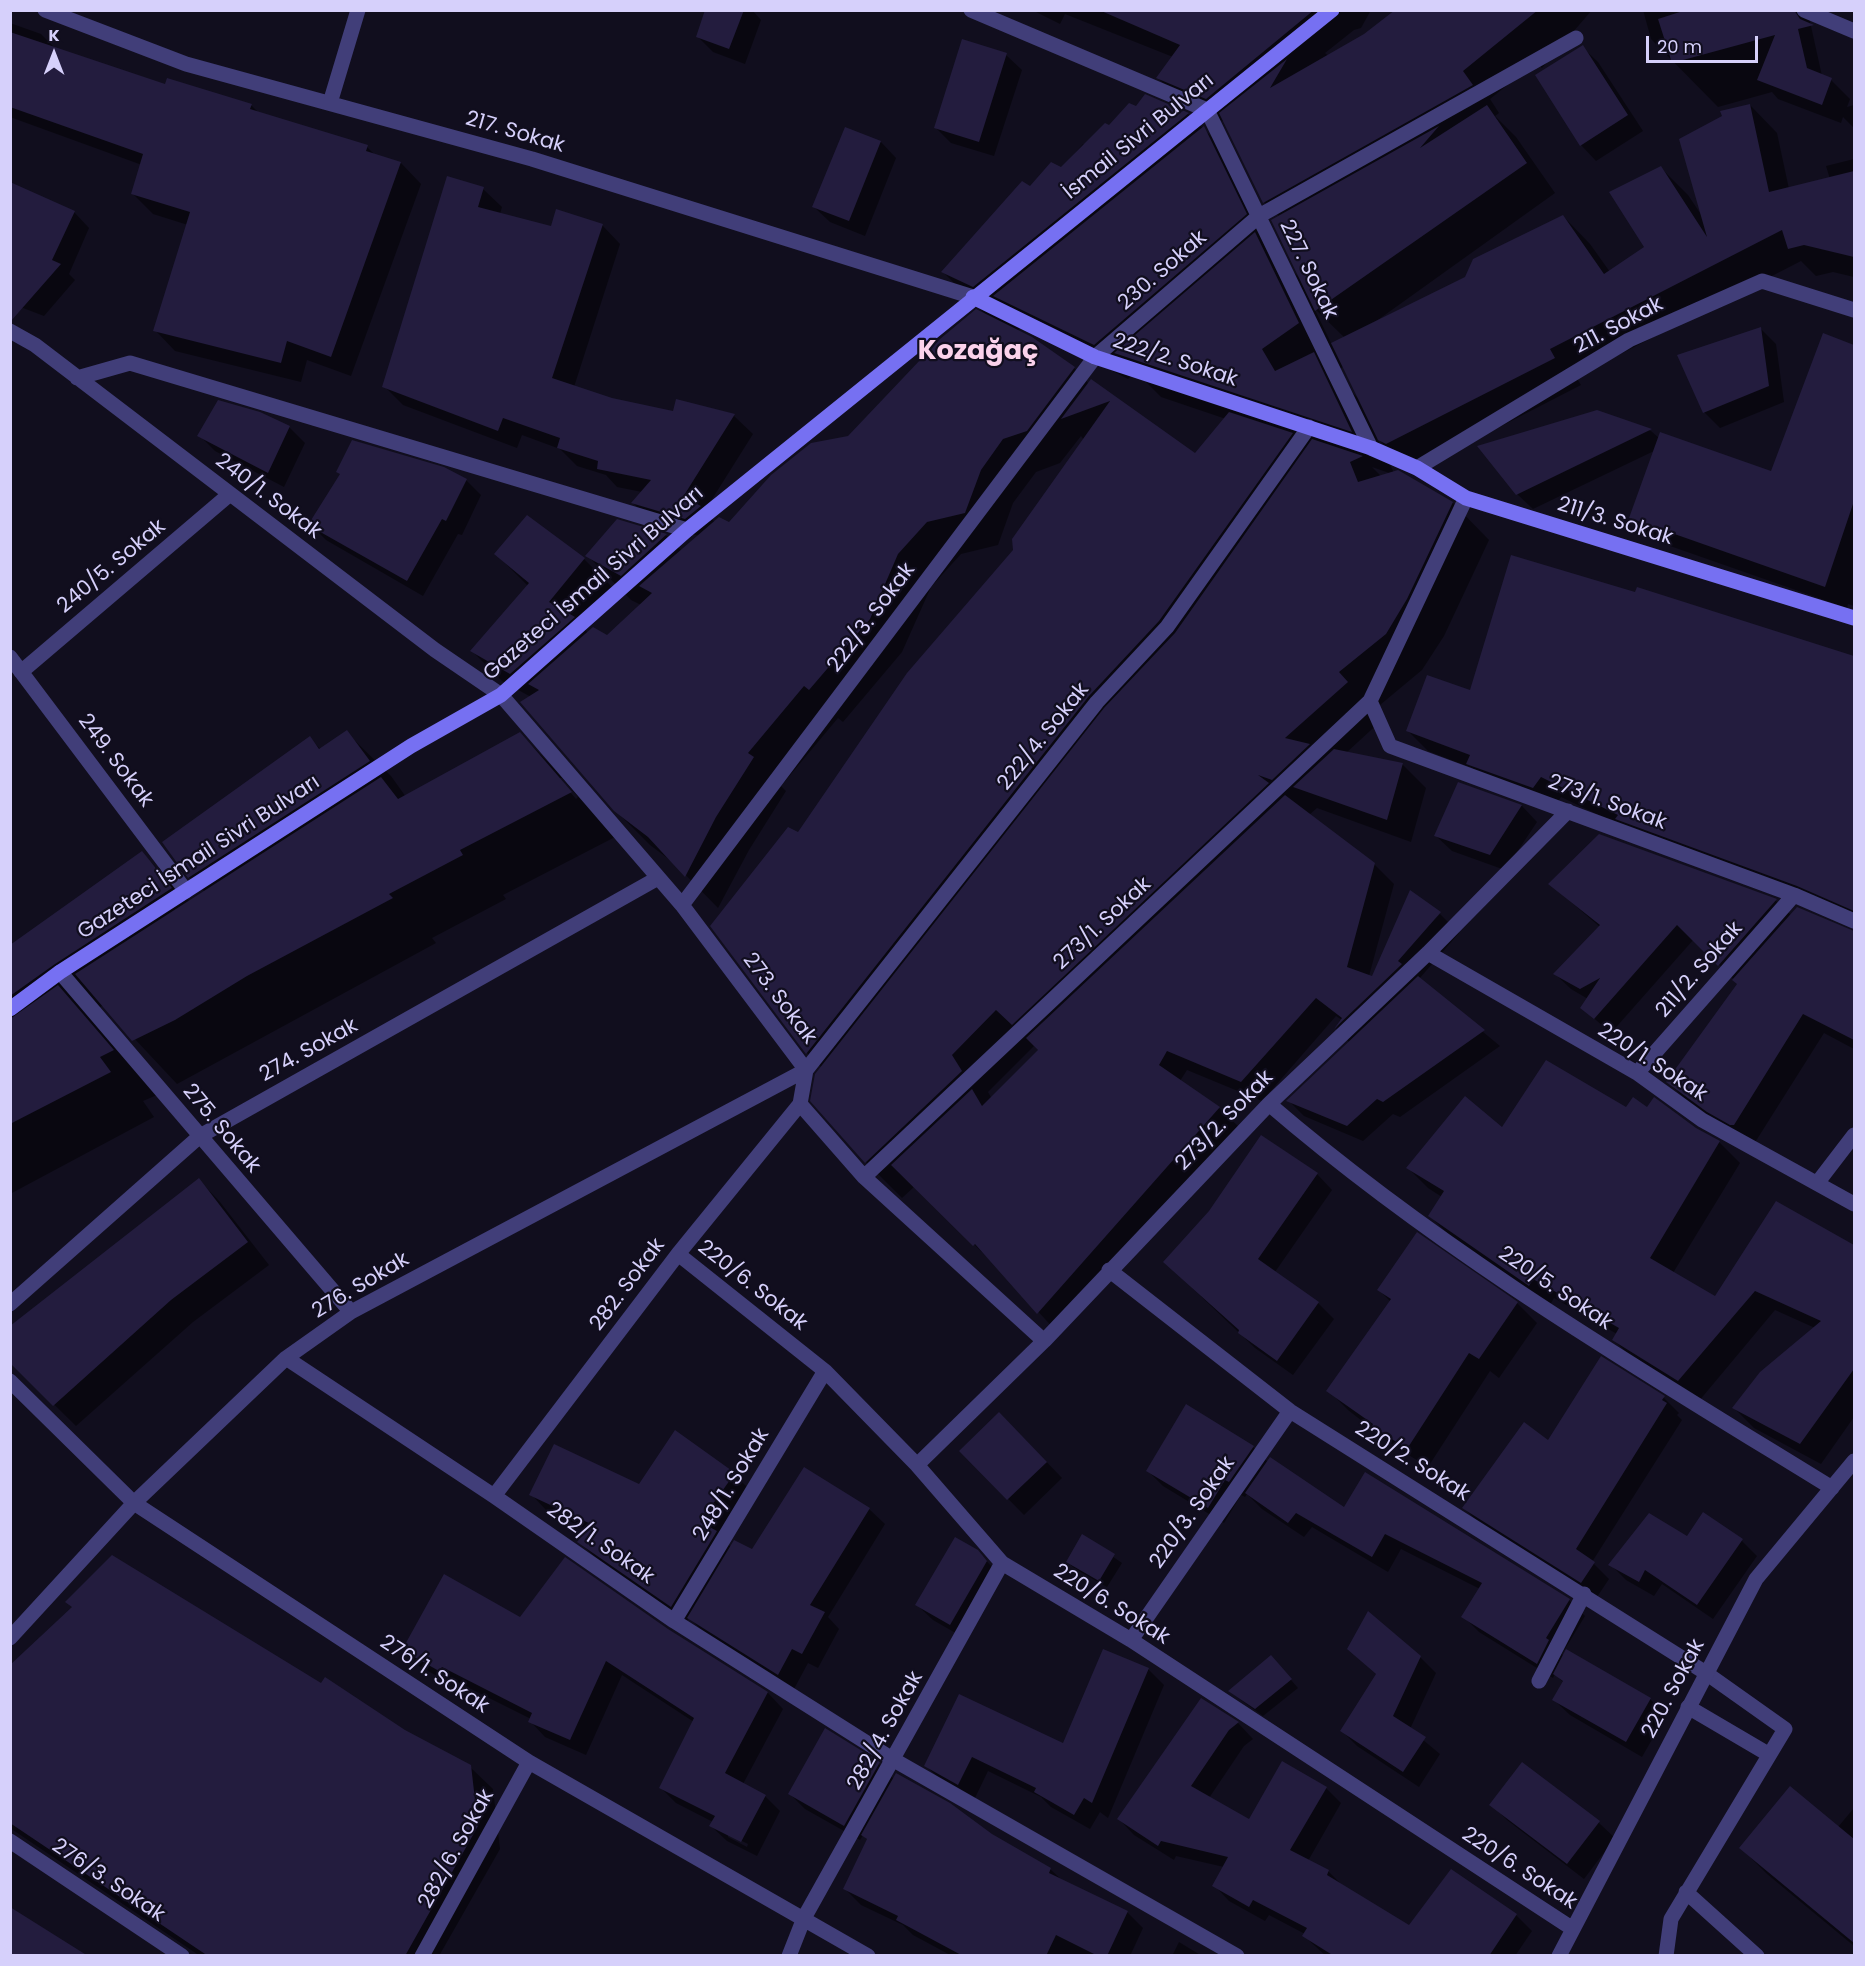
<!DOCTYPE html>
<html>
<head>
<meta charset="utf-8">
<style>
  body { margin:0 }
  #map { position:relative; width:1865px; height:1966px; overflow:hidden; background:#110e1e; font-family:Poppins,sans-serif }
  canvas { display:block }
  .frame { position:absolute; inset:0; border:12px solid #d6d0fb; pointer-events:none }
  .north { position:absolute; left:24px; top:24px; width:60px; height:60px; -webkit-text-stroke:4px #110e1e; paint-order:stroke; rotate:0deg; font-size:16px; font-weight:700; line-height:24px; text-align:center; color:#d6d0fb }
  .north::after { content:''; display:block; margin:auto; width:21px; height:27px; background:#d6d0fb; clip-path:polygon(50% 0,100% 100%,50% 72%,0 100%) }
  .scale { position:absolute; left:1646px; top:36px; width:112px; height:27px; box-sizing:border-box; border:3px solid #d6d0fb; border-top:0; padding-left:8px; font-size:18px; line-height:21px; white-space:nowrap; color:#d6d0fb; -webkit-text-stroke:4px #110e1e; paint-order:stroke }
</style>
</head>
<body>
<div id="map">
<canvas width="1865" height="1966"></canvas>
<div class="frame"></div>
<div class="north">K</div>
<div class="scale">20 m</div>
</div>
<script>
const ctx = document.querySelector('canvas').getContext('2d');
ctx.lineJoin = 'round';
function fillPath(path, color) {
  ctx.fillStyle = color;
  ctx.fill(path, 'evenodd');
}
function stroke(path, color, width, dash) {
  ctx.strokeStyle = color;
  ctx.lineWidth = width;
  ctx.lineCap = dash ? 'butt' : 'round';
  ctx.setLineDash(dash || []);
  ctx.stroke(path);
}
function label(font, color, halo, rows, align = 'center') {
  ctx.font = font + ' Poppins,sans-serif';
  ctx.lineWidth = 4.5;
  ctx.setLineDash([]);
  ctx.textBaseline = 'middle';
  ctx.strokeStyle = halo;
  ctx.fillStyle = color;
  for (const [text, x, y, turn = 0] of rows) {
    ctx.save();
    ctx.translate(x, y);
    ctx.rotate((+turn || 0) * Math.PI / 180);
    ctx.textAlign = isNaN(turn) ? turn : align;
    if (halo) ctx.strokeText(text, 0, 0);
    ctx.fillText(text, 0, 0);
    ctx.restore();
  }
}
const shadow = new Path2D(`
  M707,10H752L761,20L745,64L713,52L697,36Z
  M1032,10H1371L1361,28L1354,30L1325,53L1333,60L1397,10H1592L1542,68L1536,62L1490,99L1499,113L1495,116L1516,137L1555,193L1368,327L1466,279L1563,216L1590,244L1610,272L1646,248L1661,168L1688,195L1702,216L1750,105L1777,133L1789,189L1830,179L1826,166L1854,159V277L1833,272L1816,276L1801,261L1576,377L1581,385L1414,471L1407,468L1377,438L1394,473L1453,503L1489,540L1444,636L1422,670L1374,710L1383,719L1346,753L1402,764L1426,788L1411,842L1317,808L1309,815L1374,864L1394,884L1369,976L1373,978L1440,914L1459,933L1419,979L1500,1046L1400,1117L1393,1114L1363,1141L1304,1116L1289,1101L1350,1043L1336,1029L1342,1020L1336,1016L1262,1101L1187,1070L1180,1081L1219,1108L1239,1127L1058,1333L994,1264L915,1186L902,1198L866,1162L822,1068L807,1053L712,926L799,834L1015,551L1084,440L1081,436L1060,463L1036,472L1013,503L998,545L961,554L931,587L902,652L843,722L838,718L781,786L786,791L749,850L718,908L674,863L650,845L616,811L531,697L502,681L472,651L528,586L496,554L527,517L584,559L614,589L583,627L588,633L607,637L641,605L631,600L587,555L617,521L667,536L682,551L699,536L651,521L633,503L642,492L617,487L606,475L577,466L560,449L522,435L517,448L403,405L384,386L483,189L502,207L500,214L552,228L602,225L620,244L574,387L612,400L674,413L677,401L734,416L753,434L704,512L715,522L729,524L849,438L987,316L943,272L1031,187L1061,169L1083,144L1086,146L1136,108L1145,96L1188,114L1238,162L1274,253L1302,280L1280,217L1264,202L1225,122L1186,106L1158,78L1173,57L1065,14L1060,24ZM1314,308L1345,338L1332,345ZM1024,325L1128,379L1136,372L1161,397L1226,419L1195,455L1089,384L1074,368L1031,338L1017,331ZM1344,366L1360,400L1333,374ZM1372,467L1392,474L1382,477ZM1034,1046L1039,1051L992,1099L988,1092Z
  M1643,10H1802L1809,17L1822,76L1831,80L1850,99L1847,107L1854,105V128L1843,117L1841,123L1778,99L1772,92L1718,107L1651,39Z
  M10,23L41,34L55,48L166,86L251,105L260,114L367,147L375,155L401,163L421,184L351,376L307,360L301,382L175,351L155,330L188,225L153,214L133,194L142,165L10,117Z
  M1582,47L1598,62L1643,131L1596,161L1581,145Z
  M1006,55L1022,70L994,156L951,143L936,128Z
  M845,129L881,142L896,158L865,236L830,222L814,207Z
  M10,183L74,212L89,228L69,274L75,280L44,316L10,303Z
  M1761,329L1776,344L1784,402L1720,428L1704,412Z
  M1844,343L1854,353V606L1848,604L1847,608L1653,540L1630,518L1654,451L1533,509L1517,494L1596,411L1651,431L1659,438L1772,473Z
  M260,414L289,427L305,443L284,487L215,451L199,435Z
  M466,480L481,495L462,535L458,534L423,596L326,540L310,524Z
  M1842,654L1854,667V921L1628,829L1561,797L1554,808L1488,784L1472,768L1428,751L1408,731L1471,692Z
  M346,732L391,776L406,797L520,734L564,778L615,837L503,895L506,899L432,938L436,943L177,1084L103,1005L88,1016L157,1095L143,1101L154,1117L10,1194V947L142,853L190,902L205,892L189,877L310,738L321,750ZM558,778H562L578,797L576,799Z
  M1459,783L1522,806L1537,822L1505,870L1452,851L1436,836Z
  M1600,835L1776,901L1791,915L1854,931V1049L1824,1033L1754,1144L1729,1132L1688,1102L1668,1082L1738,984L1694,939L1611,1033L1582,1008L1588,999L1571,989L1555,974L1600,927L1550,884Z
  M1626,1109H1648L1696,1129L1719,1142L1740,1163L1673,1273L1715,1299L1777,1203L1854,1247V1417L1821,1464L1754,1428L1734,1408L1815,1328L1775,1310L1699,1401L1634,1360L1614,1340L1617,1334L1554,1298L1550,1305L1450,1236L1430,1216L1442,1197L1428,1188L1408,1168L1502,1129Z
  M1317,1174L1332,1190L1275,1272L1318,1303L1334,1319L1293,1375L1255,1348L1165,1262Z
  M199,1180L220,1202L269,1265L193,1322L76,1426L10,1361Z
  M1379,1290L1517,1303L1537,1323L1499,1378L1490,1371L1428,1467L1394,1446L1348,1410L1328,1390L1391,1302Z
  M1602,1358L1664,1398L1679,1413L1677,1415L1682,1420L1592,1562L1609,1579L1597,1597L1479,1523L1464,1508L1548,1442Z
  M1015,1429L1062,1478L1024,1515L961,1451Z
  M1253,1447L1268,1462L1345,1510L1366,1474L1569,1600L1585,1616L1562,1654L1564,1657L1567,1651L1650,1699L1666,1715L1642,1757L1570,1715L1554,1700L1564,1683L1555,1674L1553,1678L1479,1632L1463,1616L1480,1589L1401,1549L1388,1572L1312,1527L1304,1537L1262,1509L1247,1494L1245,1497L1241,1495L1224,1523L1163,1486L1148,1471Z
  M734,1474L749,1489L718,1534L732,1548L752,1551L869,1509L885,1524L828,1617L839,1629L818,1668L808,1663L794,1689L705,1633L689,1618L687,1621L595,1557L579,1542L588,1530L546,1510L531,1494L640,1486Z
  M1704,1514L1742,1541L1757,1556L1713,1619L1662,1584L1654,1596L1626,1580L1610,1564L1687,1538Z
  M1083,1536L1122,1563L1107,1587L1075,1569L1068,1562Z
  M977,1551L993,1568L966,1639L933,1620L917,1605Z
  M521,1619L668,1630L768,1693L783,1709L743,1784L765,1796L780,1811L757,1856L727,1841L711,1826L713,1822L676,1803L661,1788L694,1722L622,1675L586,1755L545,1737L530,1721L531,1719L457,1682L455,1686L419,1666L403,1650ZM728,1834L748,1844L747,1847L728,1837Z
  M1348,1649L1420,1657L1436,1673L1410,1729L1440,1754L1419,1787L1357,1746L1341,1730L1377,1675Z
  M1278,1665L1298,1688L1263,1716L1230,1692Z
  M10,1667L322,1685L470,1767L493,1789L500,1849L439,1956H200L10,1828Z
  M1148,1669L1164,1685L1108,1818L1100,1812L1090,1829L1051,1807L1041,1797L988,1771L974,1800L942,1781L926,1766L959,1696L1064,1745Z
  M1202,1700L1238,1723L1253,1739L1244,1746L1209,1798L1250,1821L1326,1788L1341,1803L1308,1861L1328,1871L1344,1887L1409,1927L1516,1915L1532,1931L1515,1956H1326L1304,1936L1305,1934L1269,1915L1265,1921L1229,1901L1214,1885L1224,1867L1176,1856L1174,1860L1134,1835L1119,1819Z
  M879,1764L894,1779L1050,1869L1063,1881L1127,1912L1143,1928L1130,1956H952L913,1935L903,1925L861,1905L845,1889L868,1840L863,1835L860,1840L805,1809L790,1794Z
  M1522,1764L1599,1823L1615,1838L1584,1879L1507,1820L1491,1804Z
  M1854,1808V1946L1767,1874L1741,1848L1838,1827Z
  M1179,1942L1202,1956H1172Z`);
const building = new Path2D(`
  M705,10H744L729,49L696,37Z
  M1099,10H1314L1206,99L1156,78L1180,45Z
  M1395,10H1538L1463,71L1473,85L1263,203L1219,113L1287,59L1270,88L1364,34Z
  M1686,10H1794L1800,19L1814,25L1798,29L1807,68L1832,78L1822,105L1757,80L1775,35L1672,63L1658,19Z
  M10,32L165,84L167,78L252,104L250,109L368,145L366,151L401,162L331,357L287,341L281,363L153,331L190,212L131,194L143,154L10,107Z
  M962,39L1007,53L979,142L934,128Z
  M1583,45L1628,115L1580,146L1535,75Z
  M1145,94L1189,113L973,287L941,272L1022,181L1030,186L1051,162L1061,167L1105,123L1109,125L1129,103L1136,106Z
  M1750,104L1769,192L1854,171V257L1804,245L1788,249L1782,230L1550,349L1555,358L1386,444L1378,440L1331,343L1465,277L1473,259L1563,215L1604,274L1644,247L1609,192L1661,166L1707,237L1679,139L1722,116L1720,111Z
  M1487,105L1527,163L1315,311L1271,220L1439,126L1420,148Z
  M1204,126L1247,214L1094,345L993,296Z
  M845,127L881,141L849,221L812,207Z
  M447,176L484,187L478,207L551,226L556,209L603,224L552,378L612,398L673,411L676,399L735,414L683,497L701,506L685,519L631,503L651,480L597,469L598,461L557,448L560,438L503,418L498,431L382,387Z
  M10,182L75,211L52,260L61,264L11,321Z
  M1255,232L1299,323L1262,349L1275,371L1314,352L1352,432L1114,353Z
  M976,309L1032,337L1075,367L1027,431L1003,439L981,470L965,513L927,522L898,554L870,619L809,690L804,686L748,753L754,757L716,817L685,877L648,837L614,811L520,702L539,690L528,684L593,627L607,635L652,593L639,586L719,517L729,522L771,475L811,443L848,436L940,339Z
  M1761,327L1769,386L1703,413L1677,355Z
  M1823,333L1854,345V501L1825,587L1629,518L1660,432L1771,471Z
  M1091,379L1195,453L1229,412L1293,433L1159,621L1089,696L806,1054L710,926L788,827L798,832L907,673L1013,550L1012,539L1110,401L1061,419Z
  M218,400L260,412L290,426L268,473L197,436Z
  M1597,410L1652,429L1516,495L1477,446Z
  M1312,439L1363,456L1350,462L1358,482L1398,470L1453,502L1407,599L1386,634L1339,672L1348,682L1285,738L1310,744L1272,780L1258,775L1269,783L1012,1025L996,1010L952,1055L962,1071L865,1163L810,1101L815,1074L1104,708L1175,633Z
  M352,440L444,467L467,479L446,521L442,519L407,581L308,525L340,474L336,472Z
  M527,515L585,558L549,602L575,617L510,674L470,651L529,583L494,554Z
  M617,519L667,534L621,576L585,556Z
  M1511,555L1635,592L1637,587L1854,656V911L1797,886L1615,819L1618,815L1541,777L1533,788L1466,764L1470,755L1406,731L1427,675L1470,690Z
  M347,730L370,761L188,878L162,842L310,736L319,749Z
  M520,732L572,792L460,850L463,855L389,894L393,898L247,976L175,1020L132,1041L75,974L381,777L398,799Z
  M1334,749L1403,763L1387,820L1293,787Z
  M1458,782L1522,805L1490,855L1434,836Z
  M1285,795L1375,863L1347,967L1372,976L1410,890L1441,912L1398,961L1402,964L1334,1029L1342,1018L1316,998L1241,1082L1167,1051L1159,1065L1220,1107L1037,1314L975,1244L973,1246L891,1165L972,1089L982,1106L1038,1050L1026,1038Z
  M1599,834L1777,899L1718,966L1677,925L1594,1019L1580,1008L1600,978L1580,989L1553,974L1600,925L1548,884Z
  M142,851L172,888L55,964L10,996V945Z
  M1797,907L1854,931V1040L1803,1014L1734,1125H1730L1707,1112L1666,1082L1737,984L1732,980Z
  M1418,976L1485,1030L1383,1102L1377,1099L1347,1126L1286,1101Z
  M58,985L114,1050L100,1057L111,1072L10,1124V1019Z
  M1546,1060L1626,1107L1633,1097L1647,1107L1654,1097L1696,1128L1720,1141L1650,1258L1715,1296L1776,1201L1854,1245V1369L1800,1444L1732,1408L1760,1372L1821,1321L1755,1291L1678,1381L1612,1340L1619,1328L1533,1279L1529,1286L1428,1216L1444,1191L1406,1168L1465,1096L1502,1127Z
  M1261,1135L1318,1173L1258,1259L1319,1302L1277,1361L1238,1333L1239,1330L1163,1262L1209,1211Z
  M199,1178L248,1242L171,1300L53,1406L10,1363V1326Z
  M1417,1232L1518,1302L1479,1359L1469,1353L1407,1449L1372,1426L1373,1424L1326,1391L1391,1299L1377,1290Z
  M1601,1356L1665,1396L1662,1400L1667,1403L1576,1549L1595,1562L1581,1583L1462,1508L1524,1422L1548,1440Z
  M1186,1404L1254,1446L1229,1482L1225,1480L1208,1508L1146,1471Z
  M999,1412L1047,1462L1007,1500L959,1451Z
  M675,1430L735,1473L700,1522L717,1531L671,1607L577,1542L591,1524L529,1495L554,1444L639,1484Z
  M1270,1457L1344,1507L1365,1472L1570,1599L1546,1638L1549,1640L1537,1664L1461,1617L1482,1583L1385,1534L1372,1557L1296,1513L1288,1523L1245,1493Z
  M804,1467L870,1508L810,1605L825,1612L802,1654L792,1649L778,1675L687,1618L734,1540L752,1549Z
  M1703,1512L1743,1539L1697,1605L1645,1570L1639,1582L1608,1565L1649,1513L1687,1536Z
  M1082,1534L1115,1554L1099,1581L1066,1562Z
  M955,1537L978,1550L987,1561L950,1625L915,1605Z
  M112,1555L321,1683L325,1677L405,1730L471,1765L478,1826L405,1956H208L10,1823V1665L72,1607L65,1602Z
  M565,1557L668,1629L768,1692L725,1773L766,1795L741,1842L709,1826L715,1816L659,1788L694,1718L606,1661L570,1740L528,1722L532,1713L442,1667L439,1671L402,1650L444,1574L520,1617Z
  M1368,1611L1421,1656L1393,1716L1426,1737L1403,1772L1340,1731L1376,1674L1347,1649Z
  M1103,1649L1149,1668L1092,1803L1084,1798L1074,1815L1034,1792L1036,1788L972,1757L958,1785L924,1766L959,1694L1063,1743Z
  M1566,1649L1651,1698L1626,1742L1552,1700L1563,1681L1553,1674Z
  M1271,1655L1292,1679L1255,1709L1228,1691Z
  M1201,1698L1239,1722L1229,1730L1191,1786L1249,1819L1282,1761L1327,1787L1290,1850L1329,1870L1327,1875L1409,1925L1451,1869L1517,1914L1489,1956H1334L1302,1936L1307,1928L1253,1900L1249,1907L1212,1886L1228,1857L1161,1841L1158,1846L1117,1819Z
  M825,1728L880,1762L844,1826L788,1794Z
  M1522,1762L1600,1821L1567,1864L1489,1805Z
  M896,1773L950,1803L992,1834L1051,1868L1049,1873L1128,1911L1107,1956H1098L1056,1935L1046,1956H963L896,1920L898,1916L843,1889L867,1839L861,1835Z
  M1790,1786L1854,1839V1943L1739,1848Z
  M10,1907L88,1956H10Z`);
const lane = new Path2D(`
  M1688,1707L1768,1754
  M1686,1892L1757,1956
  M1666,1956L1671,1919L1785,1729L1706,1673`);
const street = new Path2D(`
  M45,10L186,64L532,159L973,297
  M971,10L1207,110L1371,448
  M1804,10L1854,31
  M330,103L358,10
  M10,331L35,345L435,650L501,695L682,905L806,1070L800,1104L864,1177L1044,1341
  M77,378L130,363L687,530
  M1417,468L1629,340L1762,281L1854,310
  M1466,498L1370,701L1390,746L1794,895L1854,921
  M10,657L186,891
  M21,672L230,494
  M682,905L1095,357L1259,216L1576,38
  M1428,953L1637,1073L1702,1120L1854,1204
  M60,972L351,1312
  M1637,1073L1794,895
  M1269,1104C1442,1253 1639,1369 1832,1488
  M864,1177L1370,701
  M1818,1182L1854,1135
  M678,1254L825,1371L917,1465L1002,1563L1131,1640L1573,1929
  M1109,1270L1290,1411L1706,1673
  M10,1304L200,1136L658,878
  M286,1358L494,1496L674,1621L894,1760L1237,1956
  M10,1381L134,1503L529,1762L868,1956
  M917,1465L1044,1341L1269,1104L1428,953L1568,811
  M494,1496L678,1254L800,1104
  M674,1621L825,1371
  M10,1638L134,1503L286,1358L351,1312L806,1070L1097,702L1167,627L1309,427
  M1131,1640L1290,1411
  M1539,1681L1584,1594
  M10,1841L182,1956
  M422,1956L529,1762
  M789,1956L804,1918L1002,1563
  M1559,1956L1756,1579L1854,1461`);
const secondary = new Path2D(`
  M973,297L1095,357L1371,448L1417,468L1466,498L1854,618
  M10,1009L60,972L411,746L501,695L687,530L1332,10`);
const streetNames = [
  ["217. Sokak",515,133,16],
  ["İsmail Sivri Bulvarı",1139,137,-39],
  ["227. Sokak",1308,270,64],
  ["230. Sokak",1163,271,-41],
  ["211. Sokak",1619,326,-28],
  ["222/2. Sokak",1175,361,18],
  ["240/1. Sokak",268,497,37],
  ["211/3. Sokak",1615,522,17],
  ["240/5. Sokak",112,567,-40],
  ["Gazeteci İsmail Sivri Bulvarı",594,584,-41],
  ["222/3. Sokak",872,618,-53],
  ["222/4. Sokak",1044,737,-51],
  ["249. Sokak",115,761,53],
  ["273/1. Sokak",1607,803,20],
  ["Gazeteci İsmail Sivri Bulvarı",199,858,-33],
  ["273/1. Sokak",1103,924,-43],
  ["211/2. Sokak",1700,970,-49],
  ["273. Sokak",779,999,53],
  ["274. Sokak",309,1051,-29],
  ["220/1. Sokak",1652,1063,33],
  ["273/2. Sokak",1225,1121,-46],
  ["275. Sokak",221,1129,50],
  ["282. Sokak",628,1285,-53],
  ["276. Sokak",361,1286,-31],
  ["220/6. Sokak",752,1286,38],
  ["220/5. Sokak",1555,1289,34],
  ["220/2. Sokak",1412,1462,32],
  ["248/1. Sokak",732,1485,-59],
  ["220/3. Sokak",1193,1513,-55],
  ["282/1. Sokak",600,1544,35],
  ["220/6. Sokak",1111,1605,32],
  ["276/1. Sokak",434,1675,33],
  ["220. Sokak",1674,1689,-62],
  ["282/4. Sokak",886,1731,-61],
  ["282/6. Sokak",457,1849,-61],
  ["220/6. Sokak",1519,1869,33],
  ["276/3. Sokak",108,1881,34]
];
const districtNames = [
  ["Kozağaç",978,352]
];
fillPath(shadow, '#0007');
fillPath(building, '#231c3e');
stroke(lane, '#413e79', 15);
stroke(street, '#413e79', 15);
stroke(secondary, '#7670f2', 15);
label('21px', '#d6d0fb', '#110e1e', streetNames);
label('bold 27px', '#fbd2eb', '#110e1e', districtNames);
</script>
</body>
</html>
